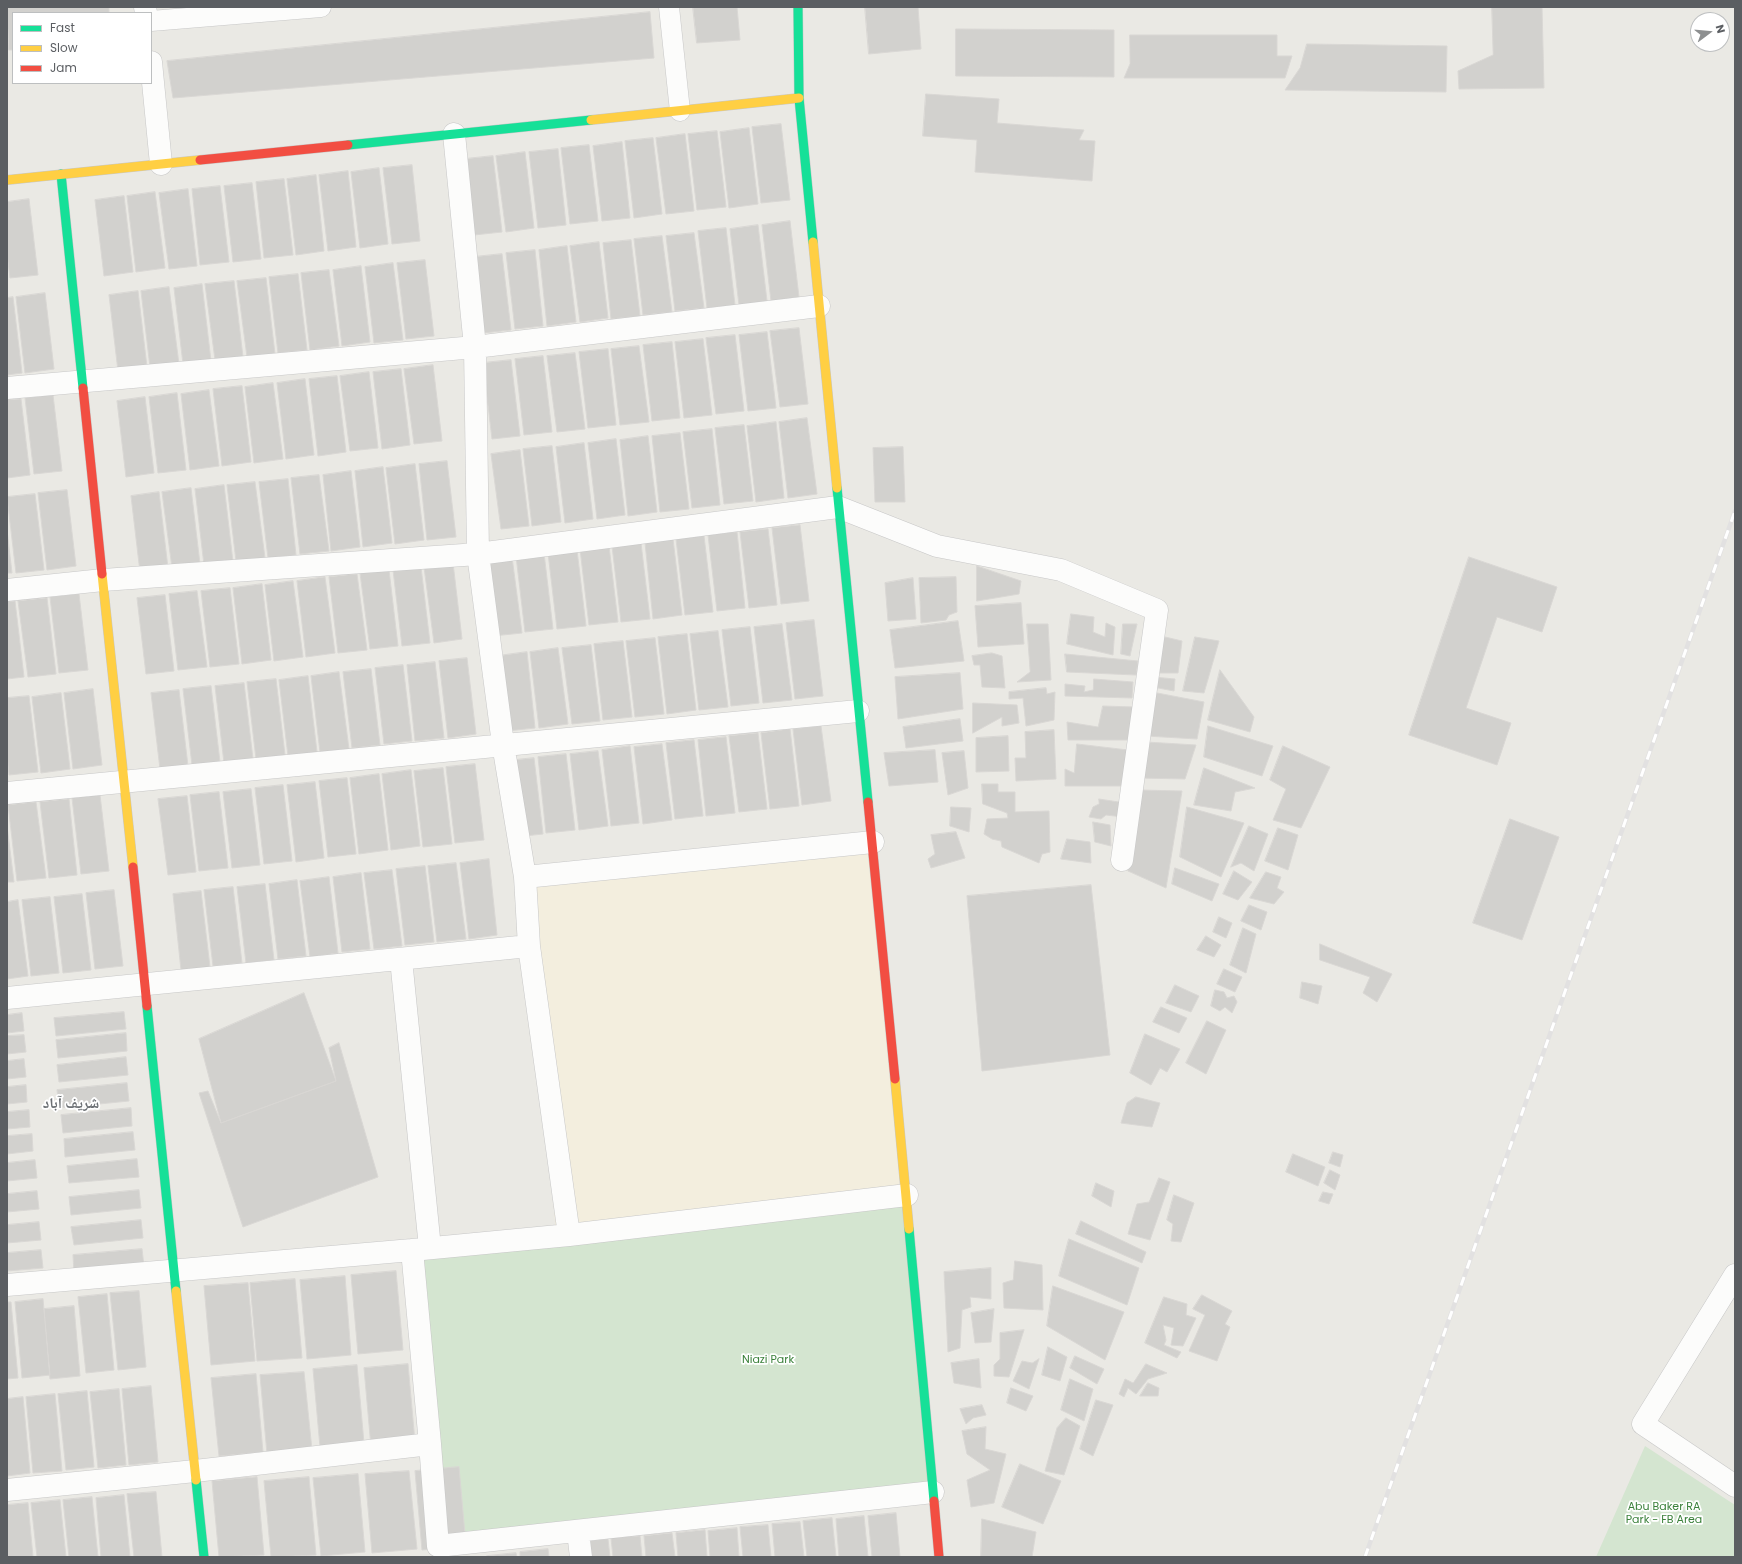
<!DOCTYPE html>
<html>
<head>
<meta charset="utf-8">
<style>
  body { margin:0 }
  #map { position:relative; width:1742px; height:1564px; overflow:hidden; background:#eae9e4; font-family:Poppins,sans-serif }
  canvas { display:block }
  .frame { position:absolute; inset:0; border:8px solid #5b5e62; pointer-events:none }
  .legend { position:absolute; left:12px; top:12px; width:140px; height:72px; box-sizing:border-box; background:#fff; border:1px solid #bdbfc0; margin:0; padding:5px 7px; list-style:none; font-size:12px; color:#5b5e62 }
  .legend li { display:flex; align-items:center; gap:8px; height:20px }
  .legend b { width:20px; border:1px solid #bdbfc0 }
  .north { position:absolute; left:1690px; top:12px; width:40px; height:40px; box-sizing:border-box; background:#fff; border:1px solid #bdbfc0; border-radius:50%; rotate:74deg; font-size:11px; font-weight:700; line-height:16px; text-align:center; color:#5b5e62 }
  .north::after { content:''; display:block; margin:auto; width:14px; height:18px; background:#8d8f90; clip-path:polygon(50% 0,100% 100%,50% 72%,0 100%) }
</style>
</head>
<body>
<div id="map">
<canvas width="1742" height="1564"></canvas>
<div class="frame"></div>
<ul class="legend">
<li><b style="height:5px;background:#16e098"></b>Fast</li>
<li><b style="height:5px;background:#ffcf43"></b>Slow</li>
<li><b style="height:5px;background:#f24e42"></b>Jam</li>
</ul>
<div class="north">N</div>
</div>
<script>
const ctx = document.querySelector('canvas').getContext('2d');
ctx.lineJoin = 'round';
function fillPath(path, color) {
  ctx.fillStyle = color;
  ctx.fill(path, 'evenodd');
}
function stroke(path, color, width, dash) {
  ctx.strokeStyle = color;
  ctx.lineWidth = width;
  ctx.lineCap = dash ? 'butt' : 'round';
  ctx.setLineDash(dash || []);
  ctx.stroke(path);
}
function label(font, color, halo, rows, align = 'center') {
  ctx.font = font + ' Poppins,"Noto Naskh Arabic",sans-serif';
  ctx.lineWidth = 3.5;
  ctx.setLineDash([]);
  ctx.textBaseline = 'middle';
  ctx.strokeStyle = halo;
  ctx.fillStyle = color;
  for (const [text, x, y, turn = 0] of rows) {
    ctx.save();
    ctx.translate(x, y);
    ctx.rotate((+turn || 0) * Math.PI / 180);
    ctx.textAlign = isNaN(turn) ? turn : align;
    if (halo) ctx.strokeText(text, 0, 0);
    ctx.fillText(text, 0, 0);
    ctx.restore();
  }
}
const commercial = new Path2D(`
  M870,843L904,1193L556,1234L526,878Z`);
const green = new Path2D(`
  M904,1193L933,1492L438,1546L412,1250Z
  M1645,1446L1735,1505V1557H1596Z`);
const building = new Path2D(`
  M7,7H109V13H13V50H9Z
  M693,7H737L740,40L697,43Z
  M865,7H918L921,49L869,54Z
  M1492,7H1542L1544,88L1459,89L1458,71L1493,55Z
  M650,12L654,58L173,98L167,61Z
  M956,29L1114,30V77L956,76Z
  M1130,35H1277V56H1292L1285,78H1124L1130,64Z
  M1307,44L1447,46L1446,92L1285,90L1300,68Z
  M926,94L999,99L997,123L1084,130L1079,140L1095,141L1092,181L975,172L977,140L923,136Z
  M781,124L790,200L761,203L752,127Z
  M749,128L758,204L729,208L720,132Z
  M717,131L726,207L697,210L688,134Z
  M685,134L694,211L666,214L656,138Z
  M653,138L662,214L634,218L625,141Z
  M622,142L630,218L602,221L593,146Z
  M589,145L598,221L570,224L561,148Z
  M558,149L566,225L538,228L529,152Z
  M525,152L534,228L506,232L496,156Z
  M493,156L502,232L474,235L465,159Z
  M412,165L420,241L392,244L383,168Z
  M379,168L388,244L360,248L351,172Z
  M348,171L356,247L328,251L319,175Z
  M316,175L324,251L296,255L287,179Z
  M284,179L293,255L264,258L256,182Z
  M252,183L261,259L233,262L224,186Z
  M220,186L229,262L200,265L192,189Z
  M188,189L197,266L169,269L159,193Z
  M155,192L165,268L136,272L127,196Z
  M124,196L133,272L104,276L95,200Z
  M29,199L38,275L10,278L7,254V202Z
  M790,221L799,297L771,301L762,225Z
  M758,225L767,301L739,305L730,229Z
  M726,228L735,305L707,308L698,231Z
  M694,233L704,308L675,311L666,236Z
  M662,236L672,312L643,315L634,239Z
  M631,240L640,316L611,319L603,243Z
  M599,242L608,318L580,322L570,246Z
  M567,246L576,322L547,326L539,250Z
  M535,250L543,326L515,329L506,253Z
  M502,254L511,330L483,333L474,257Z
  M425,260L434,336L406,339L397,263Z
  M393,263L403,340L374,343L365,267Z
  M361,266L370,342L342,346L333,270Z
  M329,270L339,346L310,350L301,273Z
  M298,274L307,350L278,353L269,277Z
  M266,278L275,354L247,357L237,281Z
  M234,281L243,357L215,360L205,284Z
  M202,284L211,361L183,364L174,288Z
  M169,287L179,364L150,367L141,291Z
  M138,291L147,367L118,371L109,295Z
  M45,293L54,369L25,373L16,297Z
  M13,297L22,373L7,375V298Z
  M799,328L808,404L780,407L770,331Z
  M767,332L776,408L748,411L739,335Z
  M735,335L744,411L716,414L706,338Z
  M703,339L712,415L684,418L675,342Z
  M672,342L680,418L652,421L643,345Z
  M639,346L649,422L620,425L611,349Z
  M608,349L616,425L588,428L579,352Z
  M575,353L585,429L557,432L547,356Z
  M543,356L552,432L524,435L515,359Z
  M511,360L520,436L492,439L483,363Z
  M433,365L442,441L414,444L404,369Z
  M401,369L410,445L382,449L373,372Z
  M369,372L378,448L350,451L340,376Z
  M337,376L346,452L318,456L309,379Z
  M305,379L314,455L286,459L277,383Z
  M273,383L283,459L254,463L245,387Z
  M242,386L251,462L222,466L213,389Z
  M209,390L219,466L190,470L181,394Z
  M177,393L186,470L158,473L149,397Z
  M53,395L62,471L34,474L25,398Z
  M145,397L154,473L126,477L117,401Z
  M21,399L30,475L7,478V400Z
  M807,418L817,494L788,498L779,422Z
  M776,422L784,498L756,502L747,426Z
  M744,425L753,501L724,504L715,428Z
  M712,429L720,505L692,508L683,432Z
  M680,433L689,509L660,512L652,436Z
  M648,436L657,512L628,516L620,440Z
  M616,439L625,515L597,519L588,443Z
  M584,443L593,519L565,523L556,447Z
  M552,446L561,522L532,526L523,449Z
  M903,447L905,502H875L873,448Z
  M520,450L529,526L501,529L491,454Z
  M447,461L456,537L427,540L419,464Z
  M415,464L424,540L395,544L386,468Z
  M383,467L392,543L363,547L355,471Z
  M351,471L360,547L331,551L323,475Z
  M319,475L329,551L300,554L291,478Z
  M288,479L296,555L268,558L259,482Z
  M255,482L265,558L236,561L227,485Z
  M224,485L233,562L204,565L195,489Z
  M191,488L200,564L172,568L162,492Z
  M67,490L76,566L47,570L38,493Z
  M159,492L168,568L140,572L131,496Z
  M35,494L44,570L16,573L7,497Z
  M800,525L809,601L781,604L772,528Z
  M768,529L777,605L749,608L740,532Z
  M7,530L12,573H7Z
  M737,532L745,608L717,611L708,535Z
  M704,536L713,612L685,615L676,539Z
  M673,539L682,615L653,619L645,543Z
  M641,543L650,619L621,622L612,546Z
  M609,546L618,622L589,625L580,549Z
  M577,550L586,626L557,629L548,553Z
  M544,553L553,629L525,632L516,556Z
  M512,557L522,633L493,636L484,560Z
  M1469,557L1557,587L1542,632L1497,617L1466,708L1511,723L1497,765L1409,735Z
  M453,563L462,639L434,643L424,567Z
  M977,566L1021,581L1019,594L977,601Z
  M421,567L430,643L402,646L393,570Z
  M389,570L398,646L370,649L360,573Z
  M357,574L367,650L338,653L329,577Z
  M325,577L335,653L306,657L297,581Z
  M956,577L957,612L949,615L946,620L921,623L919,578Z
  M913,578L916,619L888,621L885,583Z
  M293,581L303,657L274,661L265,585Z
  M262,584L271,660L242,664L233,588Z
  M230,588L239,664L210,667L201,591Z
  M197,591L207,667L178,670L169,594Z
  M79,594L88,670L59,673L50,597Z
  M165,595L174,671L146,674L137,598Z
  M47,598L56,674L28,677L18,601Z
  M15,601L24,677L7,679V602Z
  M1021,603L1024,644L978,647L975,606Z
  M1071,614L1094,617L1093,632L1105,637L1106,623L1115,627L1113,655L1067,644Z
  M814,620L823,696L795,699L786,623Z
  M958,621L964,661L895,668L890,630Z
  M782,624L792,700L763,703L754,627Z
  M1027,624H1048L1051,680L1017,682L1030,672Z
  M1123,624H1137L1130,656L1121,654Z
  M750,627L759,703L731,706L722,630Z
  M718,631L728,707L699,710L690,634Z
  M687,634L696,710L667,714L658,637Z
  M1161,636L1182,641L1178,673H1159Z
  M1195,637L1219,641L1204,693L1183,691Z
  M655,638L664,714L635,717L626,641Z
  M623,641L632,717L603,720L594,644Z
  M591,645L600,721L572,724L562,648Z
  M558,648L568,724L539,728L530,652Z
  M527,652L535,728L507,731L498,656Z
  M992,653L1002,656L1005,688L982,687L980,665H974L972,656Z
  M1065,654L1138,661L1136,675L1067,672Z
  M467,658L476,734L448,738L439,661Z
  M435,662L444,738L415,741L407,665Z
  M403,665L412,741L384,744L375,668Z
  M371,669L380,745L352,748L343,672Z
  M1220,670L1254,717L1250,732L1208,720Z
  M339,672L349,749L320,752L311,676Z
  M960,673L963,709L898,719L895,677Z
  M308,676L317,752L288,756L279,680Z
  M1153,677L1175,679L1174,691L1153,687Z
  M276,679L285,755L256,759L247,682Z
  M1094,679L1133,682L1132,698L1065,696V684L1085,686L1084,692L1093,690Z
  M244,683L253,759L224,763L215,686Z
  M211,686L220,762L192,765L183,689Z
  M1046,688L1047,694L1055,692L1054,720L1026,726L1023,698L1009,699V692Z
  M93,689L102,765L73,769L64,693Z
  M179,690L188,766L160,769L151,693Z
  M1152,692L1204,702L1197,739L1146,736Z
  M61,693L70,769L41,773L32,697Z
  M29,696L38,772L9,775L7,755V698Z
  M973,703L1017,705L1019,723L1002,726V717L973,733Z
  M1103,706L1134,707L1132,740H1068L1067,722L1098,727Z
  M960,719L963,741L906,748L903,727Z
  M821,726L831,801L802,805L793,729Z
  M1208,726L1273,746L1262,776L1204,757Z
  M790,729L799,806L770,809L761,733Z
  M1054,730L1056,779L1016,781L1015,758H1026L1025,732Z
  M758,733L767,809L739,812L729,736Z
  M1008,736L1009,771L976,772V738Z
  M726,737L735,813L706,816L698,740Z
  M694,740L703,816L675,819L666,743Z
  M1146,742L1196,745L1185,779L1139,778Z
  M662,744L672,820L643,824L634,747Z
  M1077,744L1128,750L1125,786H1065V769L1074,773Z
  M630,746L639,823L611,826L602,750Z
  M1283,746L1330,767L1301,828L1273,820L1286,789L1270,780Z
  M935,750L938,782L889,786L884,753Z
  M598,751L608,826L579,830L570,754Z
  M964,751L968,788L948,795L942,753Z
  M566,754L575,830L546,833L538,757Z
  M534,758L543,834L515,837L506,761Z
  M475,764L484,840L455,843L446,767Z
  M443,768L452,844L423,847L414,771Z
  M1204,768L1255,788L1235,792L1231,811L1194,805Z
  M411,770L420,846L391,850L382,774Z
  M379,774L388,850L359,854L350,778Z
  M347,778L356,854L328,857L319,781Z
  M315,782L324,858L296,862L287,785Z
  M982,784H998V792H1015V812L1049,811L1050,852L1042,854L1039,863L1002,847L1001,841L992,839L984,834L987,819L1008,818L1007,813L983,804Z
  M283,785L292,861L264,864L255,788Z
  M251,789L260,865L232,868L223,792Z
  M1140,790L1182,791L1166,888L1128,871Z
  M219,792L228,868L199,871L190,795Z
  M100,795L109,871L81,874L72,798Z
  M187,796L196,872L168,875L158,799Z
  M69,799L77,875L49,878L40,802Z
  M1099,799L1125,803L1123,817L1106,815L1101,819L1089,817L1093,807L1099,804Z
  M36,802L46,878L17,881L8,805Z
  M951,807L971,808L969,832L950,826Z
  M1187,807L1244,823L1221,877L1180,857Z
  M1510,819L1559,837L1522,940L1473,923Z
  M1093,822L1110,825L1111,846L1095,842Z
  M7,826L14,882H7Z
  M1249,826L1268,834L1254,871L1241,863L1231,867Z
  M1278,828L1298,835L1288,870L1265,861Z
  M956,832L965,858L931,868L928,859L935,854L931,835Z
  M1067,839L1090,842L1091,863L1061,859Z
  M489,859L497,935L469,939L460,863Z
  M456,863L466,939L437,942L428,866Z
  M425,866L434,942L405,945L396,869Z
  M1175,868L1219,884L1212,901L1172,884Z
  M392,870L402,946L374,949L364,873Z
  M1234,871L1252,882L1238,900L1223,894Z
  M1266,872L1281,877L1277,888L1284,892L1274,904L1250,898Z
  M361,873L370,949L342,952L333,877Z
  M329,877L338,953L310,957L300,881Z
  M297,880L306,956L278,959L269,884Z
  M265,884L274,960L246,963L237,887Z
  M1091,885L1110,1055L982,1071L967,896Z
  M233,887L242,963L213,966L204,890Z
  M114,890L123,966L95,969L86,893Z
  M201,891L210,967L181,970L173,894Z
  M82,894L91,970L63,973L54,897Z
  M50,897L59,973L31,976L22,900Z
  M18,900L28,976L7,979V902Z
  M1249,905L1267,912L1261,930L1241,921Z
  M1219,917L1232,923L1226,938L1213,932Z
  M1243,928L1256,934L1246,973L1230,965Z
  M1206,936L1221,945L1214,957L1197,950Z
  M1320,944L1392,974L1377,1002L1363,993L1370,977L1320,960Z
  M1224,969L1242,977L1235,992L1217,984Z
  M1302,982L1322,986L1318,1004L1300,998Z
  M1175,985L1199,996L1191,1012L1166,1003Z
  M1215,990L1224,992L1227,998L1234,996L1237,1002L1232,1013L1225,1007L1220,1011L1211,1006Z
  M304,993L336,1081L221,1123L199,1039Z
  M1161,1007L1187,1018L1179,1033L1153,1022Z
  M124,1012L126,1029L56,1036L54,1018Z
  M22,1013L24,1031L7,1033V1015Z
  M1207,1021L1226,1030L1206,1074L1186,1063Z
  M126,1033L127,1051L58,1058L56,1040Z
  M1145,1034L1180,1049L1167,1072L1160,1068L1151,1085L1130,1073Z
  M24,1035L26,1052L7,1054V1036Z
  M339,1043L378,1177L243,1227L199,1093L208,1091L221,1123L336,1081L329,1048Z
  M126,1057L128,1075L59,1082L57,1065Z
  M24,1059L26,1077L7,1079V1061Z
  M127,1083L129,1101L59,1108L57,1090Z
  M26,1085L27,1102L7,1104V1087Z
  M1136,1097L1160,1103L1152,1127L1121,1123L1127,1103Z
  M131,1108L132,1126L63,1133L61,1115Z
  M29,1110L30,1127L7,1129V1112Z
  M133,1132L135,1150L65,1157L64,1139Z
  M32,1134L33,1151L7,1154V1136Z
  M1333,1152L1343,1155L1340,1167L1329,1163Z
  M1293,1154L1325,1167L1318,1186L1286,1172Z
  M137,1159L139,1177L69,1183L67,1166Z
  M35,1160L37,1178L7,1181V1163Z
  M1330,1170L1340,1175L1335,1190L1324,1183Z
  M1159,1178L1170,1182L1150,1240L1128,1234L1137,1204L1149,1202Z
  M1096,1183L1114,1191L1111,1207L1092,1196Z
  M139,1190L141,1208L71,1215L69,1197Z
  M37,1191L39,1209L7,1212V1194Z
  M1323,1192L1333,1194L1329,1204L1319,1201Z
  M1174,1195L1194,1203L1181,1242L1171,1241L1173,1224L1167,1220Z
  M141,1220L143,1238L74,1245L71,1227Z
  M1081,1221L1146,1252L1142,1263L1076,1234Z
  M39,1222L41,1240L7,1243V1225Z
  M1069,1239L1139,1268L1127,1305L1059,1276Z
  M142,1249L144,1266L74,1273L73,1255Z
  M41,1250L43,1268L7,1271V1253Z
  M1015,1261L1042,1265L1043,1310L1004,1308L1003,1283L1013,1280Z
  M991,1268V1299L970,1297L971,1307L962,1310L960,1348L948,1352L944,1272Z
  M396,1271L403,1350L358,1354L351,1275Z
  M345,1276L351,1355L307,1359L300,1280Z
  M295,1279L302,1358L257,1361L250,1283Z
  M248,1283L255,1361L211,1365L204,1286Z
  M1053,1286L1124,1312L1105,1360L1047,1326Z
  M139,1291L146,1367L118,1370L110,1293Z
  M107,1294L114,1370L86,1373L78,1297Z
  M1202,1295L1232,1311L1225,1324L1230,1327L1217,1361L1189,1351L1205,1315L1193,1309Z
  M1164,1297L1187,1304L1186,1315L1196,1318L1183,1346L1171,1345L1174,1328L1163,1325L1166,1340L1164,1345L1181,1352L1177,1358L1145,1343Z
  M43,1299L50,1375L22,1378L15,1302Z
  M7,1302H11L18,1378L7,1379Z
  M74,1306L80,1376L50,1379L44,1309Z
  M994,1309L991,1342L975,1343L971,1313Z
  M1024,1330L1009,1377L994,1376V1365L1000,1359V1333Z
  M1048,1347L1067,1357L1060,1381L1042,1375Z
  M1075,1356L1104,1369L1097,1384L1070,1368Z
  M979,1359L981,1388L954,1383L951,1363Z
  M1039,1359L1029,1389L1013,1381L1022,1361L1032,1363Z
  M408,1364L415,1442L371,1447L364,1368Z
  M1146,1364L1167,1373L1148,1379L1136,1394L1128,1388L1124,1397L1119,1394L1125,1379L1133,1383Z
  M357,1365L364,1443L320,1447L313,1369Z
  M304,1372L312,1450L267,1454L260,1375Z
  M256,1374L263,1452L219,1456L211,1378Z
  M1070,1379L1093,1389L1084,1421L1061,1410Z
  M1148,1383L1159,1388L1158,1396H1140Z
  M151,1386L158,1462L129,1465L122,1389Z
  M1011,1388L1033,1396L1026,1411L1007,1403Z
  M119,1389L126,1465L98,1468L90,1392Z
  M87,1391L94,1467L66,1470L58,1394Z
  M55,1394L62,1471L33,1473L26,1397Z
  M23,1397L30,1473L7,1476V1399Z
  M1096,1400L1113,1405L1093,1456L1080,1449Z
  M982,1405L986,1415L973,1418L966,1424L960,1409Z
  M1066,1418L1080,1426L1064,1475L1045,1471L1057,1428Z
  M986,1427L985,1449L1006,1454L994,1503L971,1507L967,1480L990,1470L967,1454L962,1431Z
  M1020,1464L1061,1481L1043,1524L1002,1507Z
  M459,1467L466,1546L422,1550L415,1471Z
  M409,1471L417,1549L372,1553L365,1474Z
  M358,1474L365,1552L321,1556L313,1478Z
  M257,1477L264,1555L219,1557L212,1481Z
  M309,1477L316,1555L271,1557L264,1481Z
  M156,1492L162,1557H134L127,1494Z
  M124,1495L130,1557H101L96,1498Z
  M92,1497L98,1557H69L63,1500Z
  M60,1500L66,1557H37L31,1503Z
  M28,1503L33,1557H7V1505Z
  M896,1513L900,1557H872L868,1516Z
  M864,1516L868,1557H839L836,1519Z
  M832,1518L836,1557H807L803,1521Z
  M982,1519L1036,1532L1032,1557H981Z
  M800,1522L804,1557H775L772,1524Z
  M768,1525L771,1557H743L740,1527Z
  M737,1528L739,1557H710L708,1531Z
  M705,1530L707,1557H678L676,1533Z
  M672,1533L675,1557H646L644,1536Z
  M640,1536L642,1557H613L611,1538Z
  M608,1539L610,1557H581L580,1542Z
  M548,1549L549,1557H520V1552Z
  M516,1553L517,1557H488L487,1556Z`);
const lane = new Path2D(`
  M669,7L680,111
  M151,21L321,7`);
const street = new Path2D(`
  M145,7L146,13
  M151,62L161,164
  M454,134L475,347L478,554L503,744L525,877
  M7,388L475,347L819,306
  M7,590L103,580L478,554L838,507L937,546L1061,570L1157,610L1122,860
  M7,793L858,711
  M401,959L430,1248
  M7,998L529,946
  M569,1235L529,946L525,877L873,842
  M1735,1275L1643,1424L1735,1486
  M7,1285L412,1250L569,1235L907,1195
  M430,1444L438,1546L933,1492
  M7,1490L195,1471L430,1444L412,1250
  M578,1532L581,1557`);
const fast = new Path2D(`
  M798,7L799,98L813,242
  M348,145L591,120
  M61,174L83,388
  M837,488L868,802
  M147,1006L176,1291
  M909,1229L934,1501
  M196,1480L204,1557`);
const slow = new Path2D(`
  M591,120L799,98
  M7,180L200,160
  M813,242L837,488
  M102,574L133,867
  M895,1079L909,1229
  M176,1291L196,1480`);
const jam = new Path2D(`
  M200,160L348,145
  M83,388L102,574
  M868,802L895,1079
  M133,867L147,1006
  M934,1501L939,1557`);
const rail = new Path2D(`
  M1365,1557L1735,511`);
const parkNames = [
  ["Niazi Park",768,1360],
  ["Abu Baker RA",1664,1507],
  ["Park - FB Area",1664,1520]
];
const districtNames = [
  ["شريف آباد",71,1104]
];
fillPath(commercial, '#f3eede');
fillPath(green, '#d4e5d0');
fillPath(building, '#d2d1ce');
stroke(building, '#d9d7d4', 1);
stroke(lane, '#c7c7c7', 21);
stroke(street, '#c7c7c7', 23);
stroke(fast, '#c7c7c6', 10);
stroke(slow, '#c7c7c6', 10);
stroke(jam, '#c7c7c6', 10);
stroke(lane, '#fcfcfb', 20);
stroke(street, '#fcfcfb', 22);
stroke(fast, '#16e098', 9);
stroke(slow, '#ffcf43', 9);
stroke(jam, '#f24e42', 9);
stroke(rail, '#e2e1e1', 4.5);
stroke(rail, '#fff', 3, [9]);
label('11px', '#3b813b', '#fff', parkNames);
label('bold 15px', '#6c7074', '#fff', districtNames);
</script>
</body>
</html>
